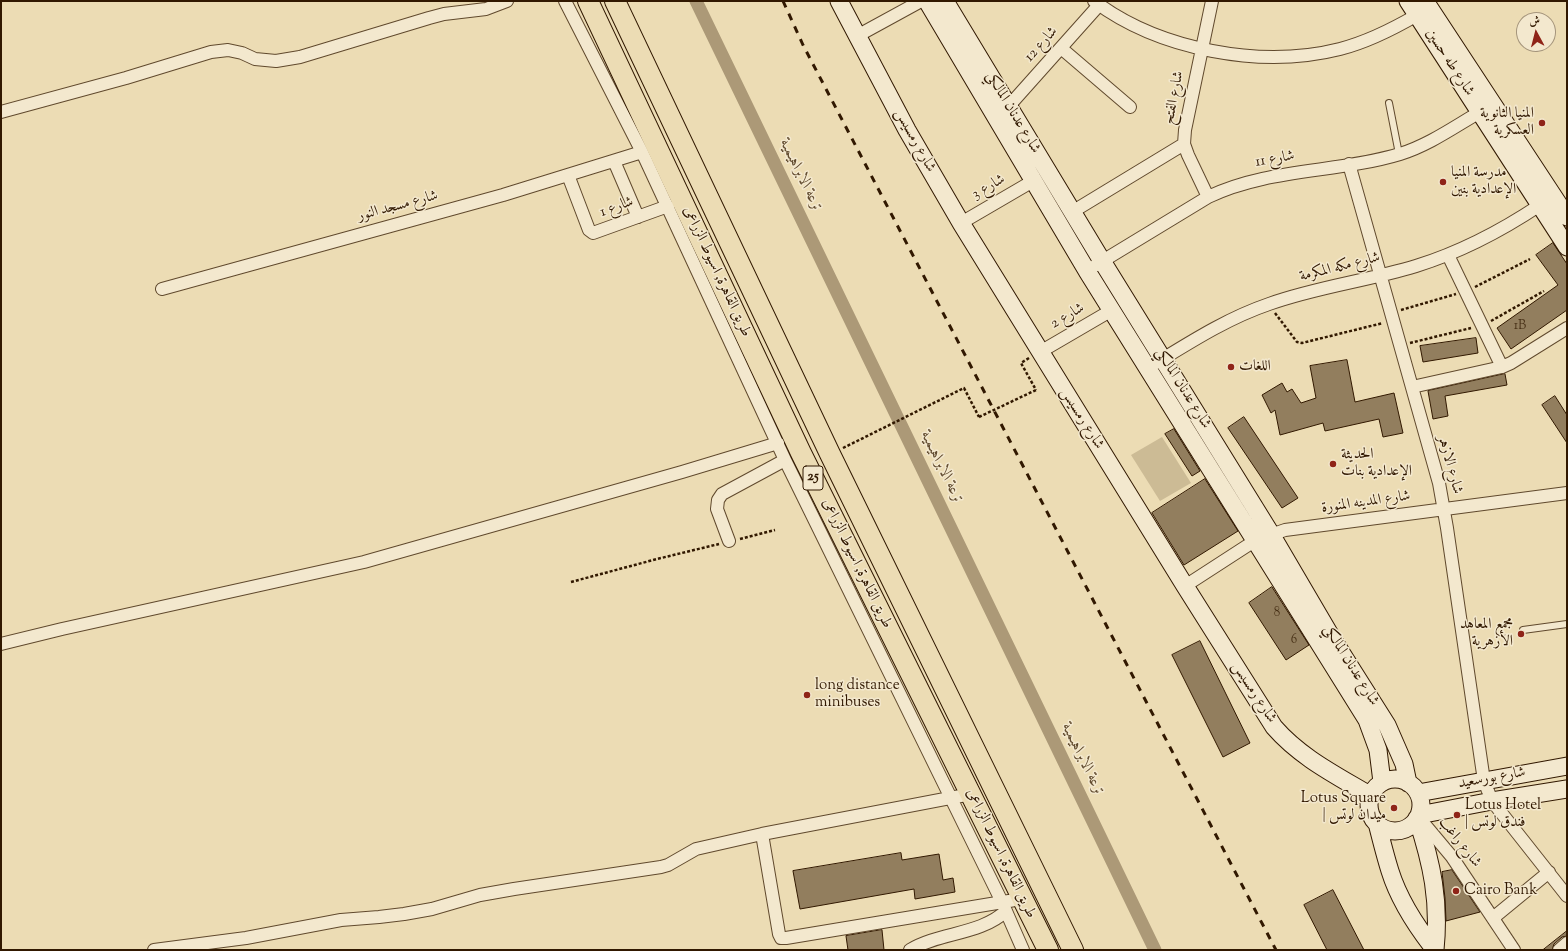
<!DOCTYPE html>
<html>
<head>
<meta charset="utf-8">
<style>
  body { margin:0 }
  #map { position:relative; width:1568px; height:951px; overflow:hidden; background:#ecdcb4; font-family:"Sorts Mill Goudy",Amiri,serif }
  canvas { display:block }
  .frame { position:absolute; inset:0; border:2px solid #311800; pointer-events:none }
  .north { position:absolute; left:1516px; top:12px; width:40px; height:40px; box-sizing:border-box; background:#f3e8ce; border:1px solid #a5957c; border-radius:50%; rotate:353deg; font-size:11px; font-weight:700; line-height:16px; text-align:center; color:#311800 }
  .north::after { content:''; display:block; margin:auto; width:14px; height:18px; background:#8f2418; clip-path:polygon(50% 0,100% 100%,50% 72%,0 100%) }
</style>
</head>
<body>
<div id="map">
<canvas width="1568" height="951"></canvas>
<div class="frame"></div>
<div class="north">ش</div>
</div>
<script>
const ctx = document.querySelector('canvas').getContext('2d');
ctx.lineJoin = 'round';
function fillPath(path, color) {
  ctx.fillStyle = color;
  ctx.fill(path, 'evenodd');
}
function stroke(path, color, width, dash) {
  ctx.strokeStyle = color;
  ctx.lineWidth = width;
  ctx.lineCap = dash ? 'butt' : 'round';
  ctx.setLineDash(dash || []);
  ctx.stroke(path);
}
function label(font, color, halo, rows, align = 'center') {
  ctx.font = font + ' "Sorts Mill Goudy",Amiri,serif';
  ctx.lineWidth = 3;
  ctx.setLineDash([]);
  ctx.textBaseline = 'middle';
  ctx.strokeStyle = halo;
  ctx.fillStyle = color;
  for (const [text, x, y, turn = 0] of rows) {
    ctx.save();
    ctx.translate(x, y);
    ctx.rotate((+turn || 0) * Math.PI / 180);
    ctx.textAlign = isNaN(turn) ? turn : align;
    if (halo) ctx.strokeText(text, 0, 0);
    ctx.fillText(text, 0, 0);
    ctx.restore();
  }
}
const green = new Path2D(`
  M1162,437L1191,483L1160,501L1131,455Z`);
const canal = new Path2D(`
  M696,1L1155,950`);
const building = new Path2D(`
  M1553,243L1567,264V310L1511,349L1497,328L1558,285L1536,255Z
  M1476,338L1478,353L1423,362L1420,346Z
  M1347,360L1355,402L1394,393L1403,433L1383,437L1379,419L1325,431L1323,423L1280,435L1275,410L1271,413L1262,395L1282,383L1287,392L1292,389L1301,403L1316,398L1310,366Z
  M1505,374L1507,385L1445,396L1448,416L1433,419L1428,391Z
  M1555,396L1567,415V443L1542,405Z
  M1244,417L1298,498L1282,508L1228,428Z
  M1174,429L1200,471L1192,476L1165,434Z
  M1205,479L1238,531L1184,565L1152,513Z
  M1272,587L1309,645L1286,660L1249,603Z
  M1200,641L1250,743L1223,757L1172,655Z
  M901,853L902,860L939,854L943,880L953,878L955,892L915,899L914,889L800,909L793,871Z
  M1452,870L1480,912L1446,921L1445,898L1442,872Z
  M1333,890L1364,950H1327L1304,905Z
  M882,930L884,950H848L846,936Z
  M1567,931V936L1562,937L1554,944L1552,950H1543Z`);
const path = new Path2D(`
  M1475,287L1530,259
  M1401,310L1456,294
  M1275,313L1297,342L1302,343L1383,323
  M1491,321L1544,291
  M1410,343L1471,328
  M1029,358L1021,363L1036,390
  M843,448L964,388L979,417
  M740,539L775,530
  M571,582L657,559L719,544`);
const service = new Path2D(`
  M1389,103L1399,154
  M1523,630L1567,624`);
const minor = new Path2D(`
  M565,1L642,152L785,460L1002,902L1023,950
  M1094,1C1159,50 1261,69 1340,49C1367,42 1393,29 1417,15
  M857,36L921,1
  M1061,48L1130,107
  M1008,107L1099,5
  M1,112L126,78L211,52L228,50L242,53L255,59L276,61L300,57L429,18L444,14L486,9L507,1
  M614,161L638,217
  M1349,164L1439,483L1447,528L1484,781L1492,801L1567,896
  M568,175L589,230L593,233L668,206
  M1208,197L1188,155L1184,144L1185,130L1212,1
  M1072,212L1184,144
  M961,223L1033,181
  M1448,255L1502,367
  M1096,265L1208,197C1268,168 1337,173 1400,154C1429,145 1454,127 1480,112
  M162,289L503,195L642,152
  M1040,352L1112,310
  M1156,363C1192,341 1228,318 1269,304C1316,287 1367,281 1416,266C1461,252 1501,231 1540,205
  M1412,387L1502,367L1511,363L1567,328
  M729,541L717,509L718,500L722,494L785,460
  M1185,586L1256,540L1285,530L1567,493
  M1,644L62,629L364,562L682,472L778,443
  M1421,820L1452,857L1514,950
  M762,834L779,934L781,938H786L1021,899
  M1493,918L1549,872
  M154,950L246,938L341,920L379,917L404,914L432,909L480,895L514,889L661,867L668,865L696,849L762,834L971,794
  M910,950C940,932 980,935 1006,911
  M1559,950L1567,943`);
const secondary = new Path2D(`
  M839,1L907,130L961,223L1185,586L1274,727C1301,758 1336,775 1371,796
  M927,1L1087,271L1367,720L1378,750L1382,782
  M945,1L1102,261L1271,534L1332,638L1387,725L1404,764L1408,783
  M1408,1L1567,247
  M1425,1L1567,217
  M1369 805a26 26 0 1 1 52 0a26 26 0 1 1-52 0Z
  M1418,793L1567,766
  M1419,815L1492,801L1567,789
  M1417,818C1432,864 1440,901 1435,950
  M1377,823C1381,839 1385,855 1390,871C1399,900 1416,926 1435,950`);
const trunk = new Path2D(`
  M588,1L801,453L1048,950
  M615,1L830,454L1073,950`);
const rail = new Path2D(`
  M783,1L803,45L1276,950`);
const pathBridge = new Path2D(`
  M979,417L1036,390`);
const markers = [
  [1542,123,4,"#8f2418"],
  [1443,182,4,"#8f2418"],
  [1231,367,4,"#8f2418"],
  [1333,464,4,"#8f2418"],
  [1521,634,4,"#8f2418"],
  [807,695,4,"#8f2418"],
  [1394,808,4,"#8f2418"],
  [1457,815,4,"#8f2418"],
  [1456,891,4,"#8f2418"]
];
const numberNames = [
  ["1B",1520,327],
  ["8",1277,614],
  ["6",1294,641]
];
const shields = [
  [813,478,20]
];
const shieldNames = [
  ["25",813,478]
];
const streetNames = [
  ["شارع 12",1042,45,-48],
  ["شارع طه حسين",1449,63,57],
  ["شارع الفتح",1175,98,-79],
  ["شارع عدنان المالكي",1012,113,59],
  ["شارع رمسيس",914,141,61],
  ["شارع 11",1275,160,-10],
  ["شارع 3",989,188,-30],
  ["شارع مسجد النور",398,207,-15],
  ["شارع 1",617,208,-20],
  ["شارع مكه المكرمة",1340,268,-14],
  ["طريق القاهرة, اسيوط الزراعى",716,272,65],
  ["شارع 2",1068,317,-30],
  ["شارع عدنان المالكي",1182,389,58],
  ["شارع رمسيس",1081,419,58],
  ["شارع الازهر",1449,465,75],
  ["شارع المدينه المنورة",1366,503,-8],
  ["طريق القاهرة, اسيوط الزراعى",856,564,64],
  ["شارع عدنان المالكي",1350,666,58],
  ["شارع رمسيس",1253,693,57],
  ["شارع بورسعيد",1492,779,-10],
  ["شارع راغب",1459,843,52],
  ["طريق القاهرة, اسيوط الزراعى",1000,854,64]
];
const poiNames = [
  ["المنيا الثانوية",1534,114,"right"],
  ["العسكرية",1534,131,"right"],
  ["مدرسة المنيا",1451,173],
  ["الإعدادية بنين",1451,190],
  ["اللغات",1239,367],
  ["الحديثة",1341,455],
  ["الإعدادية بنات",1341,472],
  ["مجمع المعاهد",1513,625,"right"],
  ["الأزهرية",1513,642,"right"],
  ["long distance",815,686],
  ["minibuses",815,703],
  ["Lotus Square",1386,799,"right"],
  ["| ميدان لوتس",1386,816,"right"],
  ["Lotus Hotel",1465,806],
  ["| فندق لوتس",1465,823],
  ["Cairo Bank",1464,891]
];
const waterNames = [
  ["ترعة الابراهيمية",800,176,64],
  ["ترعة الابراهيمية",941,468,64],
  ["ترعة الابراهيمية",1082,760,64]
];
fillPath(green, '#ccbb95');
stroke(canal, '#ac9977', 13);
fillPath(building, '#927e5e');
stroke(building, '#311800', 1);
stroke(service, '#60492d', 8);
stroke(minor, '#60492d', 14);
stroke(secondary, '#311800', 19);
stroke(trunk, '#311800', 22);
stroke(path, '#311800', 2.5, [3, 2]);
stroke(service, '#f3e8ce', 6);
stroke(minor, '#f3e8ce', 12);
stroke(secondary, '#f3e8ce', 17);
stroke(trunk, '#ecdcb4', 20);
stroke(rail, '#311800', 3, [7, 7]);
stroke(pathBridge, '#311800', 2.5, [3, 2]);
for (const [x, y, r, color] of markers) {
  const dot = new Path2D();
  dot.arc(x, y, r, 0, 2 * Math.PI);
  ctx.fillStyle = color;
  ctx.fill(dot);
  stroke(dot, '#f3e8ce', 1.5);
}
label('13px', '#493218', null, numberNames);
for (const [x, y, w] of shields) {
  const box = new Path2D();
  box.roundRect(x - w / 2, y - 12, w, 24, 3);
  ctx.fillStyle = '#f3e8ce';
  ctx.fill(box);
  stroke(box, '#311800', 1);
}
label('bold 14px', '#311800', null, shieldNames);
label('15px', '#311800', '#f3e8ce', streetNames);
label('15px', '#311800', '#f3e8ce', poiNames, 'left');
label('italic 16px', '#624c30', '#f3e8ce', waterNames);
</script>
</body>
</html>
